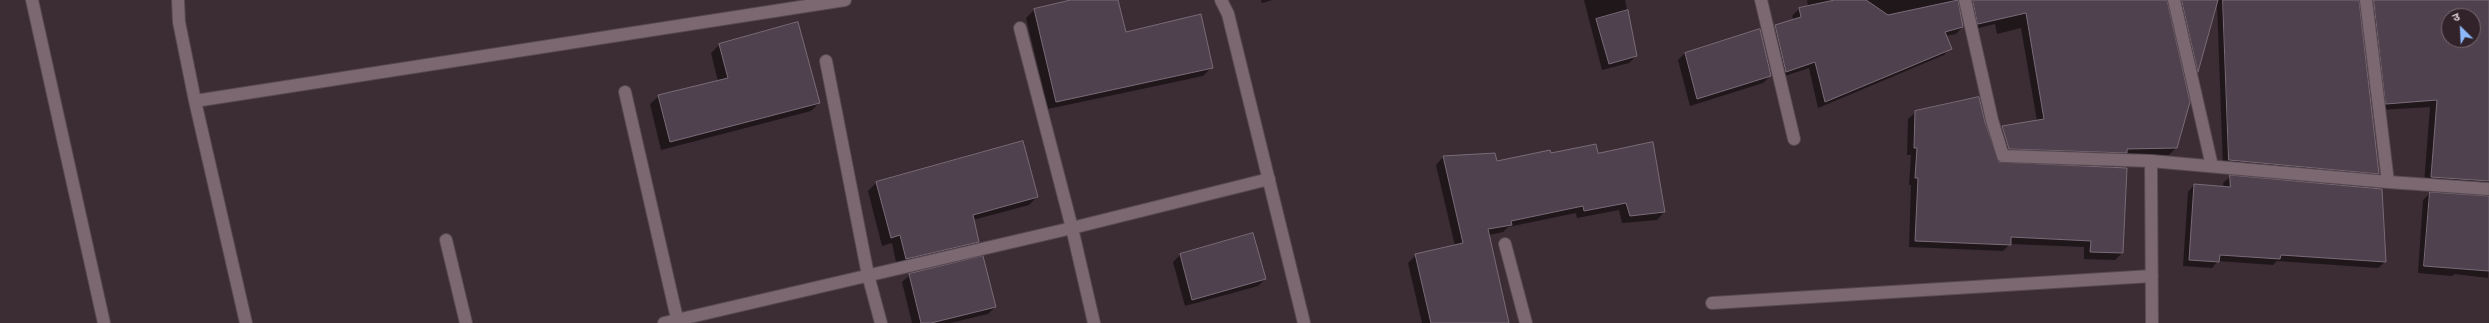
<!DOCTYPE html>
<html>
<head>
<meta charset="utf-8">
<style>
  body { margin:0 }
  #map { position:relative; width:2489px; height:323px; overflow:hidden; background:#3c2c33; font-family:Bitter,"Noto Sans Devanagari",serif }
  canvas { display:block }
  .north { position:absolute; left:2441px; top:8px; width:40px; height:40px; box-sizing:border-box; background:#32222a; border:1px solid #776970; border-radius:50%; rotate:336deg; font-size:11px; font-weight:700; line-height:16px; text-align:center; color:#ded3d8 }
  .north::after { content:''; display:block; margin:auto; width:14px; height:18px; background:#8db9fc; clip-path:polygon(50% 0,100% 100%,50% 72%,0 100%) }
</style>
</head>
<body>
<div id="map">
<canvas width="2489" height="323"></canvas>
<div class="north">उ</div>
</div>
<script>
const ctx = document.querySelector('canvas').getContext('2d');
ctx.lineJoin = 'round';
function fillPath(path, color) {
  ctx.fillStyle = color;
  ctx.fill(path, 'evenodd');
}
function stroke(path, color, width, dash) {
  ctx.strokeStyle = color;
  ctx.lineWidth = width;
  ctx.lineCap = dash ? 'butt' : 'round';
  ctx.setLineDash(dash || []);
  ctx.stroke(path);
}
const shadow = new Path2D(`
  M1075,0H1117L1125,34L1212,67L1203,76L1048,109L1026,18L1034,10Z
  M1261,0H1272L1262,3Z
  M1584,0H1625L1636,56L1629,63L1602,70Z
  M1807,0H1957L1962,27L1956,34L1945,36L1950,48L1944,55L1818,108L1809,68L1779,78L1768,33L1775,26L1794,20L1792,16L1799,9L1808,7Z
  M1961,0H2166L2176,148L2169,155H2002L1996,134L2002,127L2037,121L2021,28L1997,34L1995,24L1971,30Z
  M2170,0H2354L2378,173L2372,180L2223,167L2217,3L2197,72L2191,77Z
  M2454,0H2487L2489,20V194L2424,184L2430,107L2380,110L2368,18L2375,11L2452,6ZM2449,16H2473V40H2449Z
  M797,23L819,103L811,111L661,150L650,104L659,96L718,81L711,53L719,45Z
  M1685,53L1770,76L1763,83L1690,106L1678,60Z
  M1916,112L1984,122L1998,163L2122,253L2115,260L2084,259V247L2010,244L2003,251L1909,247L1911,185H1909L1911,155H1907L1908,119Z
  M1598,154L1664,212L1657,220L1622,223L1619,210L1577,218L1576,213L1508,227L1503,232L1489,235L1508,323H1422L1408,263L1416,255L1455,246L1436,165L1443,157L1496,162L1550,155Z
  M2230,177L2381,190L2385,262L2378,268L2277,261L2273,265L2218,261L2212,268L2183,266L2188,192L2194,185L2224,187L2223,183Z
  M876,183L1037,197L1029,205L973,220L978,242L970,250L897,267L892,243L882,246L868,191Z
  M2430,193L2489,197L2488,278L2455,274L2452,276L2418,273L2423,200Z
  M1252,235L1265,279L1258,286L1185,306L1173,262L1180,255Z
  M910,275L995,307L988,314L950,323H912L902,282Z`);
const building = new Path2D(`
  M1071,0H1118L1126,32L1201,14L1213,68L1056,102L1034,9Z
  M1835,0H1866L1888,15L1958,0L1963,27L1945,32L1952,49L1825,102L1815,62L1786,72L1775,25L1801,17L1799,8Z
  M1973,0H2167L2190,102L2177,148L2127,149V153L2009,149L2002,126L2044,119L2026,13L1978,24Z
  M2182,0H2218L2198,72Z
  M2223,0H2359L2379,174L2229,160Z
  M2374,0H2489V181L2431,177L2437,100L2386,104ZM2449,16H2473V40H2449Z
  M1628,10L1637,56L1609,64L1596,19Z
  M798,22L820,103L670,142L658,95L728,78L719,44Z
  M1760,29L1771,76L1697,99L1685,53Z
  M1979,97L1985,122L1999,162L2127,168L2123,253L2090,252L2091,241L2011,237V245L1915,241L1918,178H1915L1917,148H1914L1915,111Z
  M1023,141L1038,197L973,215L979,242L906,259L900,235L891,238L876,182Z
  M1653,142L1665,212L1630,216L1626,203L1584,211L1583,206L1511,221L1512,225L1488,229L1509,323H1431L1415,254L1463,243L1443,156L1495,153L1497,161L1550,150L1551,153L1596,144L1598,153Z
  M2230,175L2382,189L2386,262L2281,255L2280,259L2220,255L2219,262L2189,260L2194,184L2230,187Z
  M2430,192L2489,196V271L2424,266Z
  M1253,233L1266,279L1192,300L1180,254Z
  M983,256L996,307L931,323H921L909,274Z`);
const lane = new Path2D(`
  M2151,161L2152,323
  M1712,303L2152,276`);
const street = new Path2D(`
  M32,0L104,323
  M178,0L179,22L195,101L246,323
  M1221,0L1228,14L1304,323
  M1761,0L1794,139
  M1965,0L1992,120L2003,156L2151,161L2388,182L2489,189
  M2174,0L2212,166
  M2366,0L2388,182
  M1020,28L1072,228L1094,323
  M826,61L868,275L881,323
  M625,92L678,323
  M195,101L845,0
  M446,240L466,323
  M1505,244L1526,323
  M664,323L1072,228L1269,179`);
fillPath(shadow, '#0007');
fillPath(building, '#4f414d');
stroke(building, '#7a6b78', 1);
stroke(lane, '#574950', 14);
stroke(street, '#574950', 14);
stroke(lane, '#7b6871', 12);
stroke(street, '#7b6871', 12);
</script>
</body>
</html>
